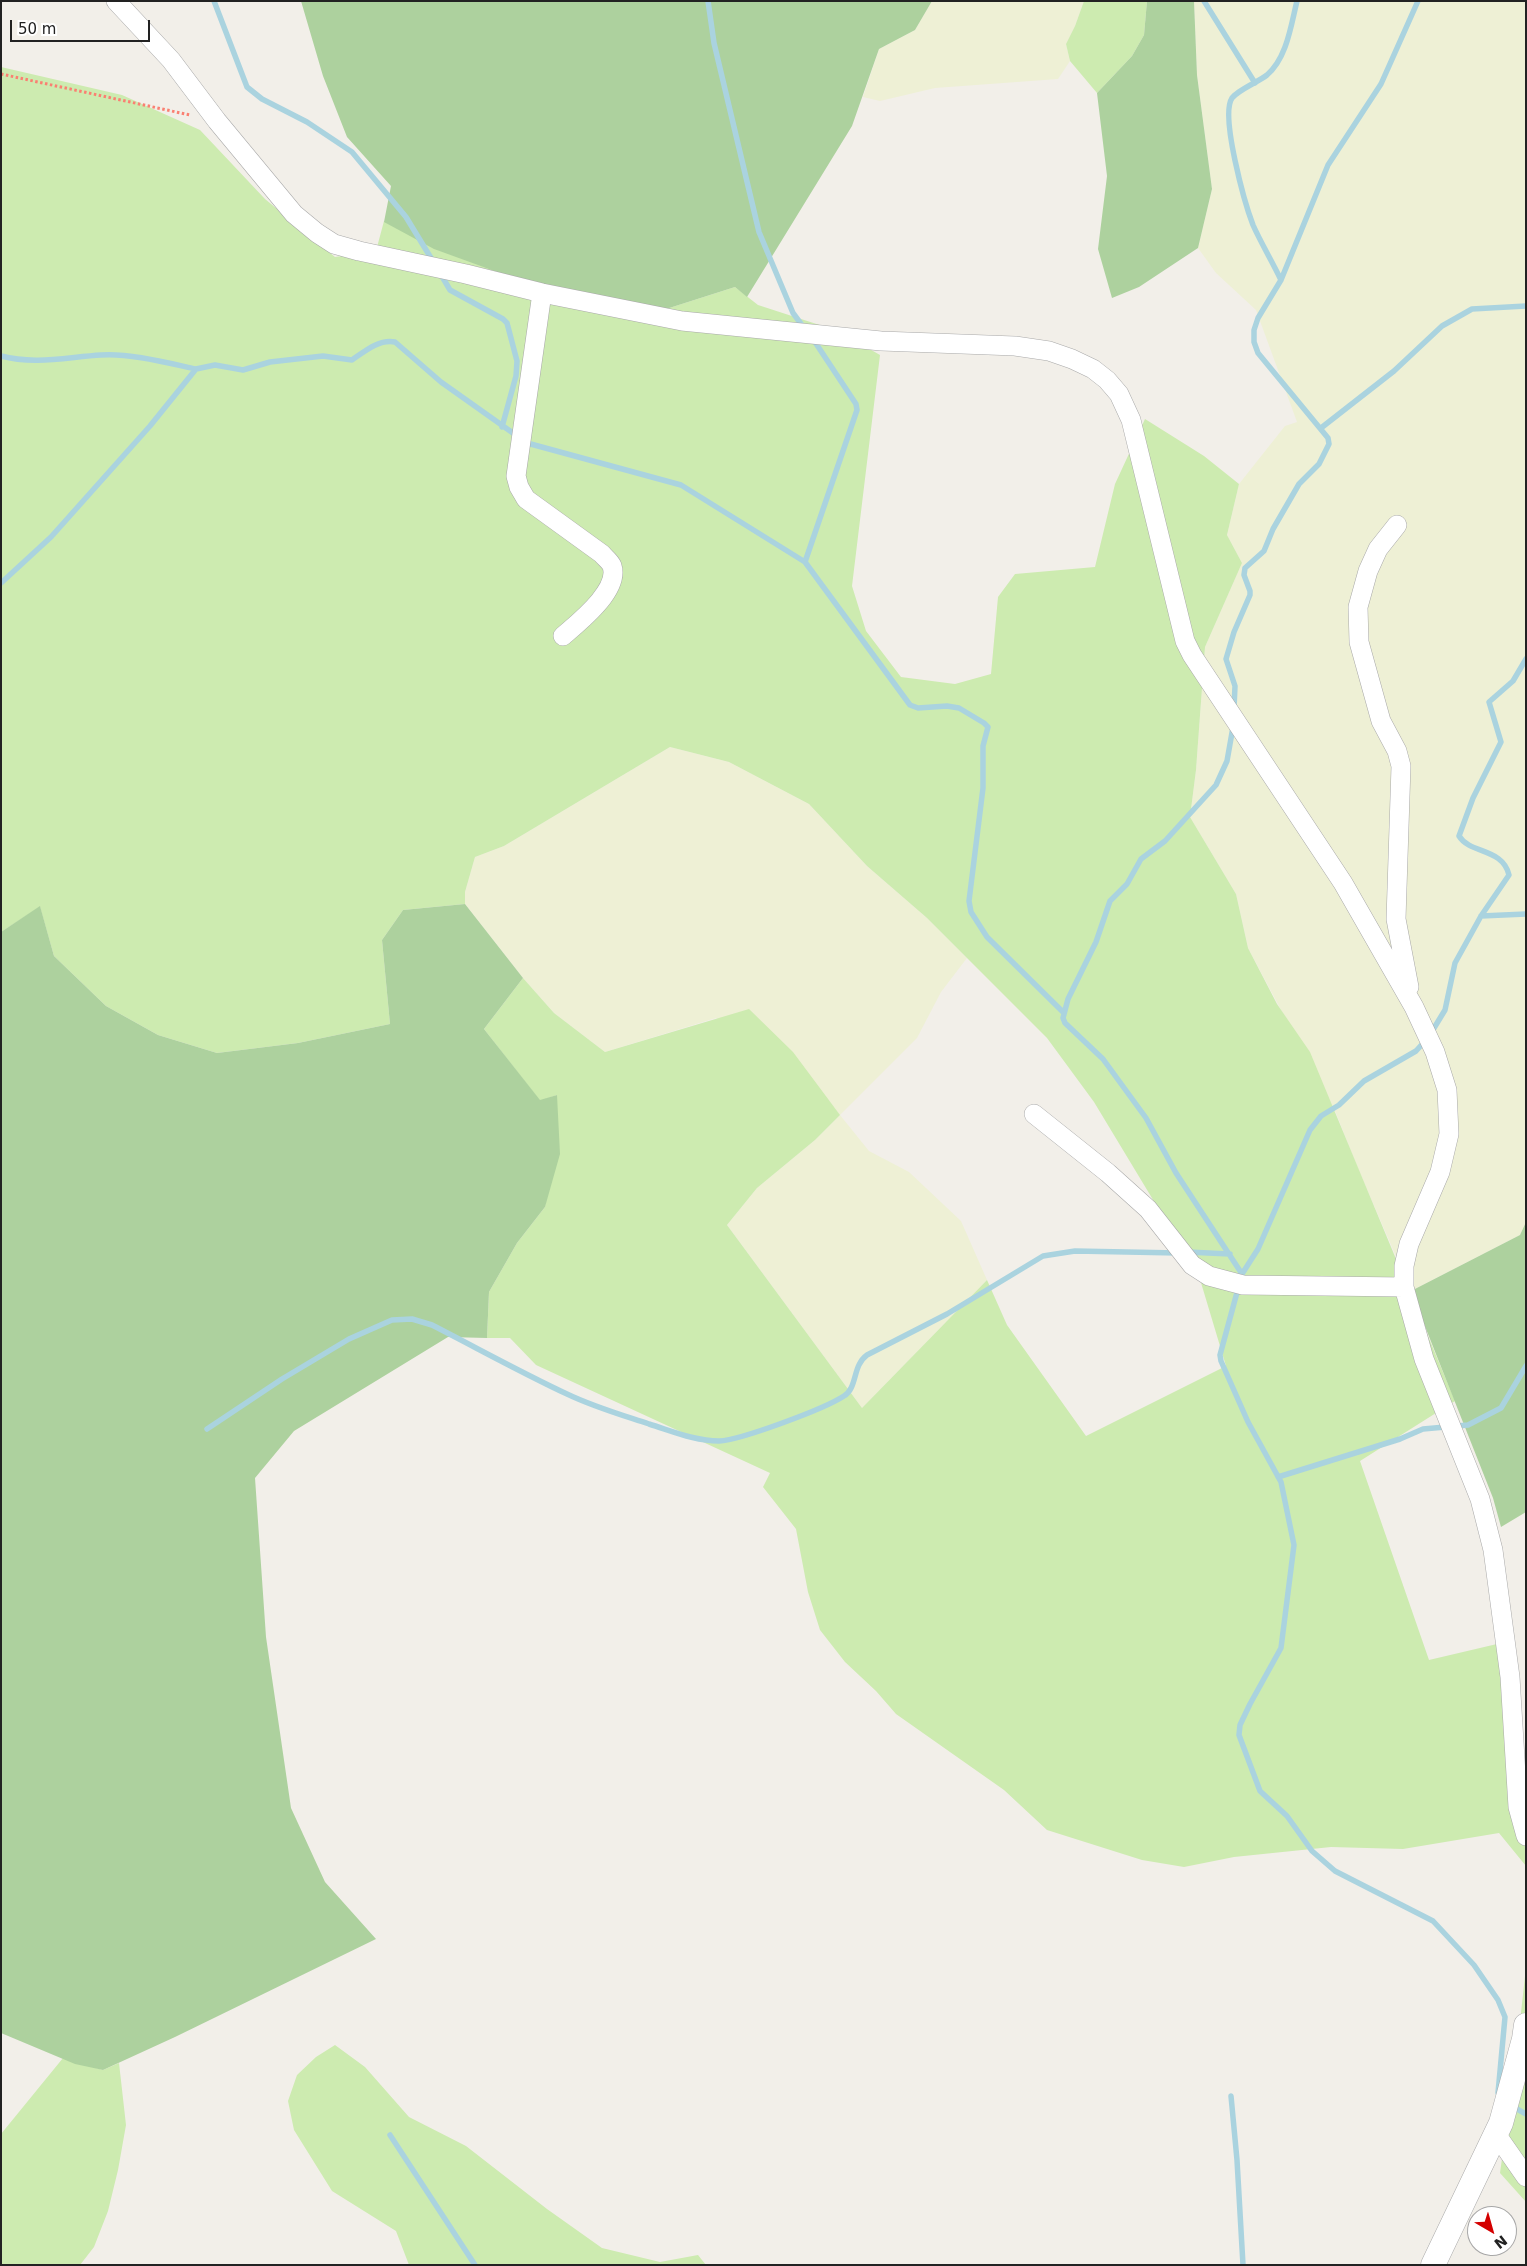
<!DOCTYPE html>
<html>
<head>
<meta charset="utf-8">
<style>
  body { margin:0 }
  #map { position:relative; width:1527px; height:2266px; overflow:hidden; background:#f2efe9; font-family:"DejaVu Sans",sans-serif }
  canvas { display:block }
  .frame { position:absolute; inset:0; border:2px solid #222; pointer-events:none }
  .north { position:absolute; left:1467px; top:2206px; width:50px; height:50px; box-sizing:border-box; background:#fff; border:1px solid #a7a7a7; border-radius:50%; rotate:142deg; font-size:14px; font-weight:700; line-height:20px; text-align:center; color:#222 }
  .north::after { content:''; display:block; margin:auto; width:18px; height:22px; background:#d40000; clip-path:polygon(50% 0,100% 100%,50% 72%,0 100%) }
  .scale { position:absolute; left:10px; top:20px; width:140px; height:22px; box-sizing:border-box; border:2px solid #222; border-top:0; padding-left:6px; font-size:15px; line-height:18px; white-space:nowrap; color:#222; -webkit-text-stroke:4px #fff; paint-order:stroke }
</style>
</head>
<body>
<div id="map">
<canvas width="1527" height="2266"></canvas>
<div class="frame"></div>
<div class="north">N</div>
<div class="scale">50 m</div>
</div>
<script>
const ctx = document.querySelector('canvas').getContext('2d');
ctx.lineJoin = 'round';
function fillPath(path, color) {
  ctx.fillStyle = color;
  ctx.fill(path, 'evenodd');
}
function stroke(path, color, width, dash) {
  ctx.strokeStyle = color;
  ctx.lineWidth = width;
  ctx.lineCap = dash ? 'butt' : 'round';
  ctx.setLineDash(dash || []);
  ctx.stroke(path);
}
const farmland = new Path2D(`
  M932,1H1084L1075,26L1066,44L1070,61L1058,79L935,88L880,101L863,97L879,49L915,30Z
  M1194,1H1526V1222L1520,1235L1411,1291L1356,1164L1336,1113L1248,948L1236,894L1190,817L1196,770L1205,647L1242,563L1227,535L1239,484L1285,426L1297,422L1256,310L1216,273L1198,248L1212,189L1197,75Z
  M670,747L729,762L809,804L867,866L927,918L967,958L941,992L917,1038L840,1115L869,1151L909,1172L961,1221L987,1280L862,1408L727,1225L757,1188L815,1140L840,1115L828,1100L716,1018L605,1052L554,1013L523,978L465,904V892L475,857L504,846Z`);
const grass = new Path2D(`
  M1084,1H1147L1144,35L1132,56L1097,93L1070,61L1066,44L1075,26Z
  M1,67L122,95L200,130L265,199L335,257L376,251L384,221L663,310L735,287L758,305L838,331L880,355L852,586L866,631L901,677L955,684L991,674L998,597L1015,574L1095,567L1115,484L1145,419L1204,456L1239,484L1227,535L1242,563L1205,647L1196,770L1190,817L1236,894L1248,948L1277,1004L1310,1052L1455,1401L1360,1461L1429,1660L1514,1640L1526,1796V1866L1499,1833L1403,1849L1331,1847L1234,1857L1184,1867L1142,1860L1047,1830L1004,1790L896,1714L876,1691L845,1662L820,1630L808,1592L796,1529L763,1487L770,1473L536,1365L510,1338H487L489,1292L517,1243L545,1207L557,1095L540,1101L484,1029L523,978L554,1013L605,1052L749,1009L793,1052L840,1115L815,1140L757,1188L727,1225L862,1408L987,1280L1007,1325L1086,1436L1226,1366L1199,1276L1094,1102L1047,1038L927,918L867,866L809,804L729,762L670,747L504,846L475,857L465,892V904L403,910L382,940L390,1024L298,1043L217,1053L158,1035L106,1006L54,956L40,907L1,932Z
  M1526,1967V2202L1500,2173L1516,2058Z
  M335,2045L365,2067L409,2117L466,2146L547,2209L602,2248L660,2262L698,2255L706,2265H409L396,2231L332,2191L294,2130L288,2101L297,2075L316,2057Z
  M63,2058L103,2070L119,2063L126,2125L118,2170L108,2211L94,2247L80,2265H1V2134Z`);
const forest = new Path2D(`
  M301,1H932L915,30L879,49L852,126L747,297L735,287L663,310L511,277L434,249L384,222L391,186L347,137L323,76Z
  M1147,1H1194L1197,75L1212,189L1198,248L1139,287L1112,298L1098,249L1107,176L1097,93L1132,56L1144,35Z
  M465,904L523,978L484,1029L540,1100L557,1095L560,1154L545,1207L517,1243L489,1292L487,1338L448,1337L294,1431L255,1478L266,1637L291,1808L325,1882L376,1939L175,2037L103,2070L75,2064L1,2033V932L40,906L54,956L106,1006L158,1035L217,1053L298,1043L390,1024L382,940L403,910Z
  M1526,1222V1512L1501,1527L1493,1498L1411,1291L1520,1235Z`);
const stream = new Path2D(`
  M214,1L247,87L262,99L307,122L352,152L406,217L434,263
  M708,1L714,43L759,232L793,313L804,328
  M1204,1L1255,83
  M440,273L450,290L503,319L507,323L517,361L516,376L502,427
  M1281,280C1272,261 1261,243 1253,225C1245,204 1220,116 1232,98C1238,90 1258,82 1267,75C1287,58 1291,25 1297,1
  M1,356C35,365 67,357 101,355C130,353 168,363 196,369
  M1321,428L1394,371L1442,326L1472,309L1526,306
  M805,562L857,410L856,404L813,339
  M1,583L51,537L150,426L196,369L215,365L243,370L270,362L323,356L352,360C365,351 379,339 395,342L441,382L527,443L681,485L805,562L910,705L918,708L947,706L959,708L984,723L988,727L983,746V788L969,901L971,912L987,937L1064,1013
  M1234,708L1235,686L1226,659L1234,632L1250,595V591L1244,575L1245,568L1264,551L1273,529L1299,484L1319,464L1329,444L1328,438L1258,353L1254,342V330L1258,318L1281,280L1328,165L1381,84L1418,1
  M1233,727L1227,761L1216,785L1165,841L1141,859L1127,884L1110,901L1096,942L1068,999L1063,1018L1065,1023L1103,1059L1146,1118L1176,1173L1242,1274
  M1481,916L1526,914
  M1431,1033L1445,1010L1455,963L1481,916L1509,875C1503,848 1470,854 1459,836L1473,798L1501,742L1489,702L1513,681L1526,659
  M1425,1041L1416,1051L1364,1081L1339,1105L1321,1116L1310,1130L1258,1249L1242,1274L1220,1355L1221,1361L1248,1422L1281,1482L1294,1545L1281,1648L1250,1704L1240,1725L1239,1735L1260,1791L1287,1816L1312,1851L1335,1871L1433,1921L1474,1965L1498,2000L1505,2017L1498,2093
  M1187,1252L1230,1254
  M207,1429L282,1379L349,1339L392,1320L412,1319L432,1325C477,1348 522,1373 567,1394C594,1407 622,1415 649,1424C672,1431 695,1441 719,1441C741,1440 824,1409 844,1396C858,1387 852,1366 867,1355L947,1314L1043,1256L1075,1251L1178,1253
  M1278,1477L1400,1439L1423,1429L1468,1425L1501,1408L1526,1366
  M1231,2096L1237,2160L1243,2265
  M1510,2105L1526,2114
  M390,2135L475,2265`);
const path = new Path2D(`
  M1,74L190,115`);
const minor = new Path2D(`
  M116,1L171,60L217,121L294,214L317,233L334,244L359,251L466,274L542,293L682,321L881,341L1015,346L1049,351L1072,359L1093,369L1107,380L1119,394L1131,420L1185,641L1192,655L1343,883L1414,1007L1435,1052L1447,1090L1449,1134L1440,1172L1409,1244L1404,1266V1287L1424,1359L1480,1499L1493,1550L1510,1677L1518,1807L1526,1836
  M542,293L516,476L519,487L526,499L602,554C605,558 610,561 612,566C620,590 579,622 563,636
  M1397,525L1378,549L1368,571L1358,607L1359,642L1381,721L1397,751L1401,766L1396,919L1409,987
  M1034,1114L1108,1173L1148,1209L1192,1265L1209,1276L1243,1285L1404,1287
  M1496,2134L1526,2177`);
const tertiary = new Path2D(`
  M1433,2265L1501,2123L1524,2039L1526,2025`);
fillPath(farmland, '#eef0d5');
fillPath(grass, '#cdebb0');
fillPath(forest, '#add19e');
stroke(stream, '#aad3df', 5.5);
stroke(minor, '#a9a9a9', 20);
stroke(tertiary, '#a9a9a9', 25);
stroke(path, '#fa8072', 3, [2.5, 2.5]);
stroke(minor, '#fff', 19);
stroke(tertiary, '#fff', 24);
</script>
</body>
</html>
